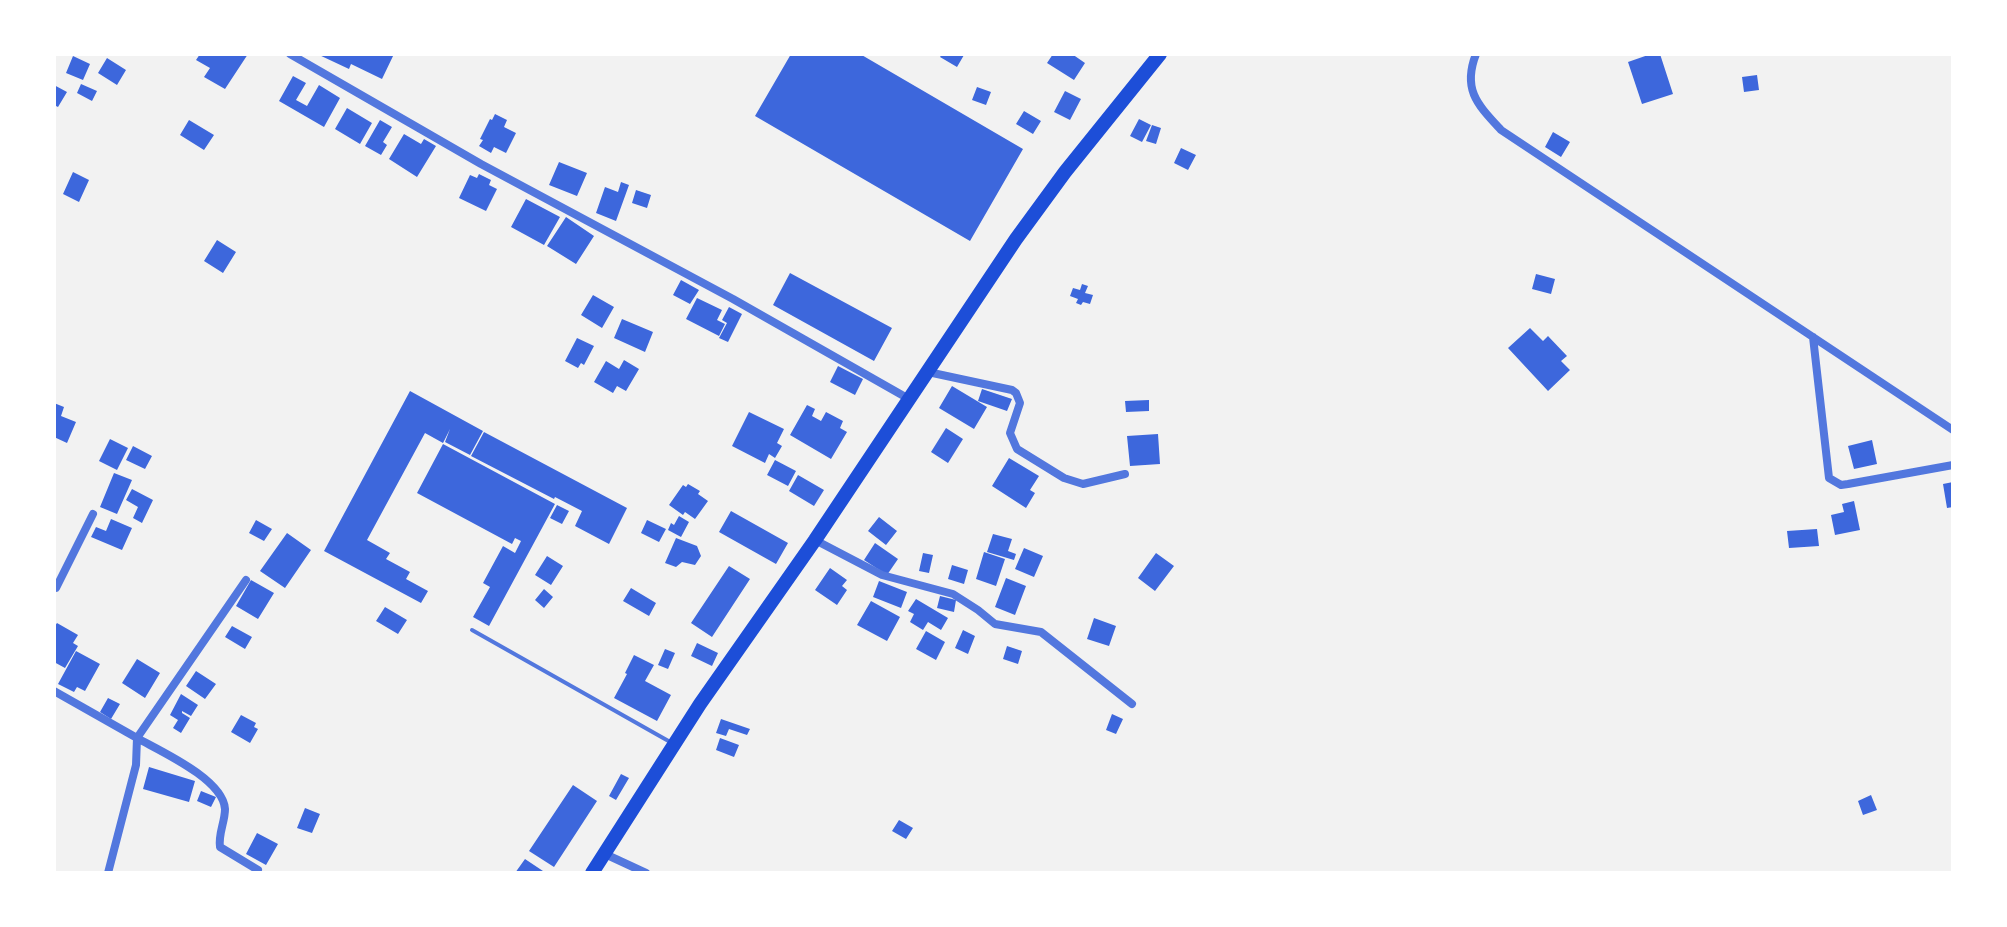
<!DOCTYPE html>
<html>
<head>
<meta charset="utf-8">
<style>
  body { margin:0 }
  #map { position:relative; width:2007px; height:927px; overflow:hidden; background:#f2f2f2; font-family:Rubik,sans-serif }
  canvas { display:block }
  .frame { position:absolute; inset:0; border:56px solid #fff; pointer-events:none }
</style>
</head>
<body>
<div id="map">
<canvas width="2007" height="927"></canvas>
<div class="frame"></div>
</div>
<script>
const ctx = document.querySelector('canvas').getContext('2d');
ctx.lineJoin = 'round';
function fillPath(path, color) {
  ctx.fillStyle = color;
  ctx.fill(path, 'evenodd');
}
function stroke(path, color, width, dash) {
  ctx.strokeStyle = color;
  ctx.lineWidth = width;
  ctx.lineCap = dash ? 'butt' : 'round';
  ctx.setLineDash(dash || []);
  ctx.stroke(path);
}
const building = new Path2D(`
  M200,54H248L225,89L204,77L210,68L196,60Z
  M317,54H394L382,79L351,64L349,69Z
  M791,54H860L1023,149L970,241L755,116Z
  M942,54H963L964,55L957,67L940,57Z
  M1053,54H1072L1085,63L1074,80L1047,63Z
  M1651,54H1660L1673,94L1642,104L1628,62Z
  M73,56L90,64L83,80L66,73Z
  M107,58L126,70L117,85L98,73Z
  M1757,75L1759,90L1744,92L1742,77Z
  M293,76L306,83L296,100L307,106L319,85L340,98L324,127L279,101Z
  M81,84L97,91L92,101L77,93Z
  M54,85L67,92L58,107L54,105Z
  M977,87L991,92L986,105L972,100Z
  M1065,91L1081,99L1070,120L1054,112Z
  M347,108L372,123L360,144L335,129Z
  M1024,111L1041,121L1033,134L1016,124Z
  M495,114L507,120L504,127L516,133L506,153L494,147L491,153L479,146L483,140L480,139L490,119L492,120Z
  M1139,119L1151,125L1142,142L1130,136Z
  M189,120L214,135L204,150L180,135Z
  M380,120L392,127L383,142L387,145L381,155L365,146Z
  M1152,125L1161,128L1156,144L1146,141Z
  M1553,132L1570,142L1561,157L1545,147Z
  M404,134L421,144L424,139L436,146L417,177L389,159Z
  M1181,148L1196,155L1188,170L1174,163Z
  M559,162L587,173L577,196L549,185Z
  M73,172L89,180L79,202L63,194Z
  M479,174L491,180L489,185L497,189L486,211L459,198L470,175L477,178Z
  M621,182L629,185L616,221L596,213L605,187L618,192Z
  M636,190L651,195L647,208L632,203Z
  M526,199L560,217L544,245L511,227Z
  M566,217L594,236L576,264L547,246Z
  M217,240L236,252L223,273L204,261Z
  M790,273L892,328L874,361L773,305Z
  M1536,274L1555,279L1551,294L1532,289Z
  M681,280L699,290L690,304L673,295Z
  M1082,284L1088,286L1085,293L1093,295L1090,304L1083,302L1081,305L1076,303L1078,299L1070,296L1073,288L1080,290Z
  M593,295L614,307L602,328L581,315Z
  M697,298L722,310L717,320L725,324L719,336L686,319Z
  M729,307L742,314L728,342L719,338L727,323L722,320Z
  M622,319L653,332L645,352L614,338Z
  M1530,328L1543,341L1548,336L1567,356L1561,361L1570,370L1548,391L1508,348Z
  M577,338L594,346L584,365L581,363L578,368L565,361Z
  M624,360L639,369L626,391L617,386L613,393L594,382L606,361L619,369Z
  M838,366L863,379L855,395L830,382Z
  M952,386L987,407L974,429L939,408Z
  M982,389L1012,399L1007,411L978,401Z
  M410,391L483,431L470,455L445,442L450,429L443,443L425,433L367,540L390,553L386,559L410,572L406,579L428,591L421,603L324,551Z
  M1149,400V411L1126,412L1125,401Z
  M54,403L64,407L61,416L76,422L67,443L54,437Z
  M807,405L815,409L812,416L821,421L826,412L843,421L840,428L847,432L831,459L790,435Z
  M749,412L784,429L777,443L782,446L775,458L769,454L765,463L732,446Z
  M946,428L963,439L948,463L931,452Z
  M484,432L627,508L609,544L575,526L582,511L555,497L554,499L471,456Z
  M1158,434L1160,464L1130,466L1127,436Z
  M110,439L128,448L117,470L99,461Z
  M1872,440L1877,464L1854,469L1848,446Z
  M443,444L555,504L489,626L473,617L490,587L483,583L503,546L515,553L521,541L515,538L512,544L417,493Z
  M133,446L152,456L145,469L126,460Z
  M1009,458L1039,476L1030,490L1035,493L1026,508L992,486Z
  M775,460L796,471L788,486L767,475Z
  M114,473L132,480L117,514L100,507Z
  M798,475L824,490L814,506L789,491Z
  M1953,482V507L1947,508L1943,484Z
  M688,484L700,491L698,494L708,501L695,519L685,512L683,515L669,505L683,485L686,487Z
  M132,489L153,500L142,523L133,518L138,507L126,500Z
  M1854,501L1860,530L1835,535L1831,515L1844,512L1842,504Z
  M557,505L569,511L562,524L550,518Z
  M731,511L788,543L776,564L719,532Z
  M679,516L689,522L681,537L668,530L671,523L674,525Z
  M879,517L897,531L886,545L868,531Z
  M111,519L132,528L122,550L91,537L96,527L106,531Z
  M256,520L272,529L264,541L249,533Z
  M647,520L666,529L659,542L641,533Z
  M1817,529L1819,546L1789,548L1787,531Z
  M287,533L311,550L285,588L260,571Z
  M993,534L1012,539L1008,551L1016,554L1014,560L987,552Z
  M676,538L697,546L701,556L695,565L682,562L676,567L665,563Z
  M875,543L898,559L887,575L864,560Z
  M1024,548L1043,556L1034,577L1015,569Z
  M984,552L1005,559L996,586L976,579Z
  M923,553L933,555L929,573L919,571Z
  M1156,553L1174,566L1155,591L1138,578Z
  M547,556L563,566L551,585L535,575Z
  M952,565L968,570L964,584L948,579Z
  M729,566L750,579L712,637L691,623Z
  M830,568L847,580L842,586L847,590L837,605L815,590Z
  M1006,578L1026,586L1015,615L995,607Z
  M251,580L274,593L258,619L236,606Z
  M879,581L907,592L901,608L873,597Z
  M631,588L656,603L649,616L623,601Z
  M544,589L553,597L544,608L535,600Z
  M940,596L956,600L954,612L937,608Z
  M916,599L948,618L941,630L928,622L923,630L910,622L914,614L908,611Z
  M871,601L900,617L887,641L857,625Z
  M385,607L407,620L398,634L376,621Z
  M1094,618L1116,626L1109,646L1087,639Z
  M57,623L78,635L73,643L78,646L65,668L54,662V627Z
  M232,626L252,637L245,649L225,637Z
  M963,630L975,636L968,654L955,648Z
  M926,631L945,642L936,660L916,649Z
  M697,643L718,653L712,666L691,656Z
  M1007,646L1022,651L1018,664L1003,659Z
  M665,649L675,653L668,669L658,665Z
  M76,651L100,664L85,691L77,687L74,692L58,684Z
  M634,655L654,665L645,681L671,695L657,721L614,698L627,674L625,673Z
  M137,659L160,673L145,698L122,683Z
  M196,671L216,684L205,699L186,686Z
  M181,694L198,705L191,716L182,711V713L190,718L181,733L173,728L178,720L170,715Z
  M108,698L120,704L111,719L100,712Z
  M1112,714L1123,719L1116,734L1106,730Z
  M241,715L256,723L254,727L258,729L250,743L231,732Z
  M721,719L750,729L747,735L729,729L726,736L716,733Z
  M720,738L739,745L734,757L716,750Z
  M149,767L195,781L189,802L143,789Z
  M621,774L629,778L616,800L609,796Z
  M573,785L597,801L554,867L529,851Z
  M201,791L216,797L211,807L197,801Z
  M1871,795L1877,810L1863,815L1858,801Z
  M305,808L320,814L312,833L297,828Z
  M899,820L913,828L906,839L892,831Z
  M257,833L278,844L266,865L246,854Z
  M525,859L546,873H515Z`);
const service = new Path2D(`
  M472,630L672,743`);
const minor = new Path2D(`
  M290,54L481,164L733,299L909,399
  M1476,54C1462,90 1478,105 1501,130L1953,430
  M1813,337L1829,478L1841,485L1848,484L1953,465
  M928,372L1012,390L1016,393L1020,403L1010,433L1017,449L1064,478L1083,484L1125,474
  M815,540L882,575L953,594L978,610L995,624L1041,632L1132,704
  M54,588H56L93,514
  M54,691L137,738L246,580
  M605,854L646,873
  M108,873L136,765L137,738C160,751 223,779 225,809C225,822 218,834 220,847L258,870`);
const trunk = new Path2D(`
  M592,873L700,704L815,540L1016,239L1065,172L1160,54`);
fillPath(building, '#3d67dc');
stroke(service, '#5277de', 4);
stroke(minor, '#5277de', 8);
stroke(trunk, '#1d4ed8', 14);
</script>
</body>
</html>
